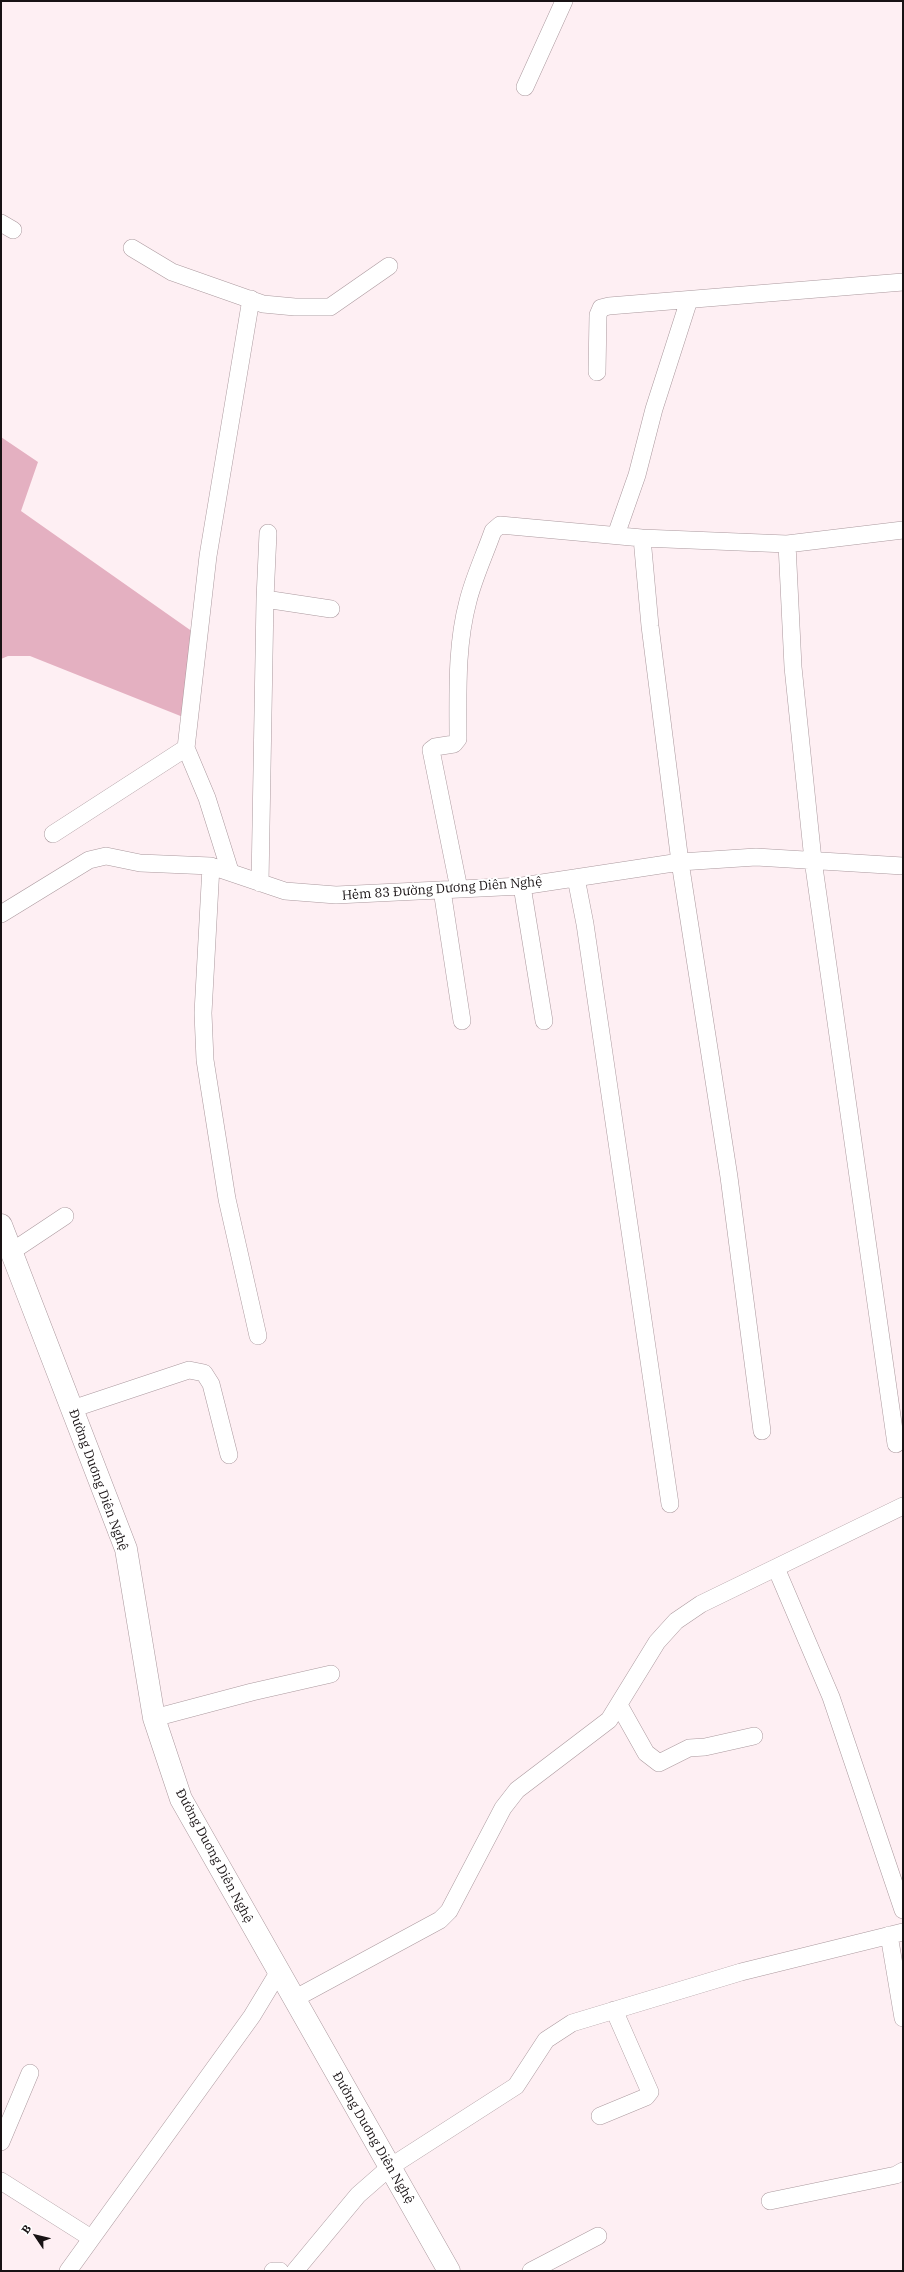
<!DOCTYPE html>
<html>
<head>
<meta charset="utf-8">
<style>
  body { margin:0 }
  #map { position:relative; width:904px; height:2272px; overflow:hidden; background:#feeff3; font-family:"IBM Plex Serif",serif }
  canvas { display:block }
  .frame { position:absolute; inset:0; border:2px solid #181214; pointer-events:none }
  .north { position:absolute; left:16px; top:2216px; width:40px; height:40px; -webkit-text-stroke:3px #fff; paint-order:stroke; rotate:305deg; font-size:11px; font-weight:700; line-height:16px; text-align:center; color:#181214 }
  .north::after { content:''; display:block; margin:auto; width:14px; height:18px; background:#181214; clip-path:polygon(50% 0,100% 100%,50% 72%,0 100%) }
</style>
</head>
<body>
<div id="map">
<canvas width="904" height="2272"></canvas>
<div class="frame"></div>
<div class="north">B</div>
</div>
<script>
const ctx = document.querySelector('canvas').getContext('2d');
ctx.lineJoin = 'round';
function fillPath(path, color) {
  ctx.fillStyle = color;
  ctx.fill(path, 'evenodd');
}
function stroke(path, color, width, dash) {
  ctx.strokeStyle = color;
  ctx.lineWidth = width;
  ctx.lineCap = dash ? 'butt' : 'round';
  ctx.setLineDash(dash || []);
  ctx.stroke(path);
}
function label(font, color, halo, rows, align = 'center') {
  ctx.font = font + ' "IBM Plex Serif",serif';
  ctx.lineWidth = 4;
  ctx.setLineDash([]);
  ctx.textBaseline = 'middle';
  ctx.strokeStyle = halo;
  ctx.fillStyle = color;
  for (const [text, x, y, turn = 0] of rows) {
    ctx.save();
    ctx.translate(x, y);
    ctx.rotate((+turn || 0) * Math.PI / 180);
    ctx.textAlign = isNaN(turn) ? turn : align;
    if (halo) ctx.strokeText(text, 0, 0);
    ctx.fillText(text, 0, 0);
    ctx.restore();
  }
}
const green = new Path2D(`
  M1,437L38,462L21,511L193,632L183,717L30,656H8L1,659Z`);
const street = new Path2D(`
  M525,87L564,1
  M1,223L13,230
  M132,248L172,272L263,304L295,307H330L389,266
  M597,372L598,315L601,308L609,306L903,282
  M616,535L637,475L654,409L689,300
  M642,538L650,626L680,862L729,1177L762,1431
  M787,544L793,667L813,860L896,1444
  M265,599L331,609
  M53,834L186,748
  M211,866L203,1013L205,1060L227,1199L258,1336
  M230,871L207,798L186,748L208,556L251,299
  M576,878L585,924L670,1504
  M260,883L265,599L268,533
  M522,886L544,1021
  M459,889L431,750L435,747L454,744L458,739C458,692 456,646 468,601C474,577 485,554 493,531L500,525L642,538L787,544L903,530
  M442,890L462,1021
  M1,914L89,860L106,856L140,863L211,866L285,891L336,895L522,886L680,862L756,857L903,866
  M11,1252L65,1216
  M72,1409L189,1370L204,1373L211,1384L229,1455
  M776,1568L831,1697L903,1910
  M619,1705L646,1753L659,1763L689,1748L705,1747L754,1736
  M154,1718L252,1692L331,1674
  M889,1935L903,2018
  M294,1999L440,1920L449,1911L503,1808L517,1790L609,1720L657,1642L676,1621L701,1604L903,1506
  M600,2116L646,2097L650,2092L614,2010
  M1,2142L30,2073
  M1,2181L91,2238
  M770,2201L896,2175L903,2171
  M68,2271L252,2016L278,1973
  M273,2271H280
  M295,2271L358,2195L390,2167L516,2086L546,2040L572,2023L741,1972L903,1932
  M531,2271L598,2236`);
const secondary = new Path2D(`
  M1,1225L126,1549L154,1718L181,1799L449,2271`);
const streetNames = [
  ["Hẻm 83 Đường Dương Diên Nghệ",442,889,-4],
  ["Đường Duơng Diên Nghệ",98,1480,70],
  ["Đường Duơng Diên Nghệ",214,1856,62],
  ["Đường Duơng Diên Nghệ",373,2138,60]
];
fillPath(green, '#e4b0c1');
stroke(street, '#ab999e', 18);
stroke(secondary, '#ab999e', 23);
stroke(street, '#fff', 17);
stroke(secondary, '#fff', 22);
label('13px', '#181214', '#fff', streetNames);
</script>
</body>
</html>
